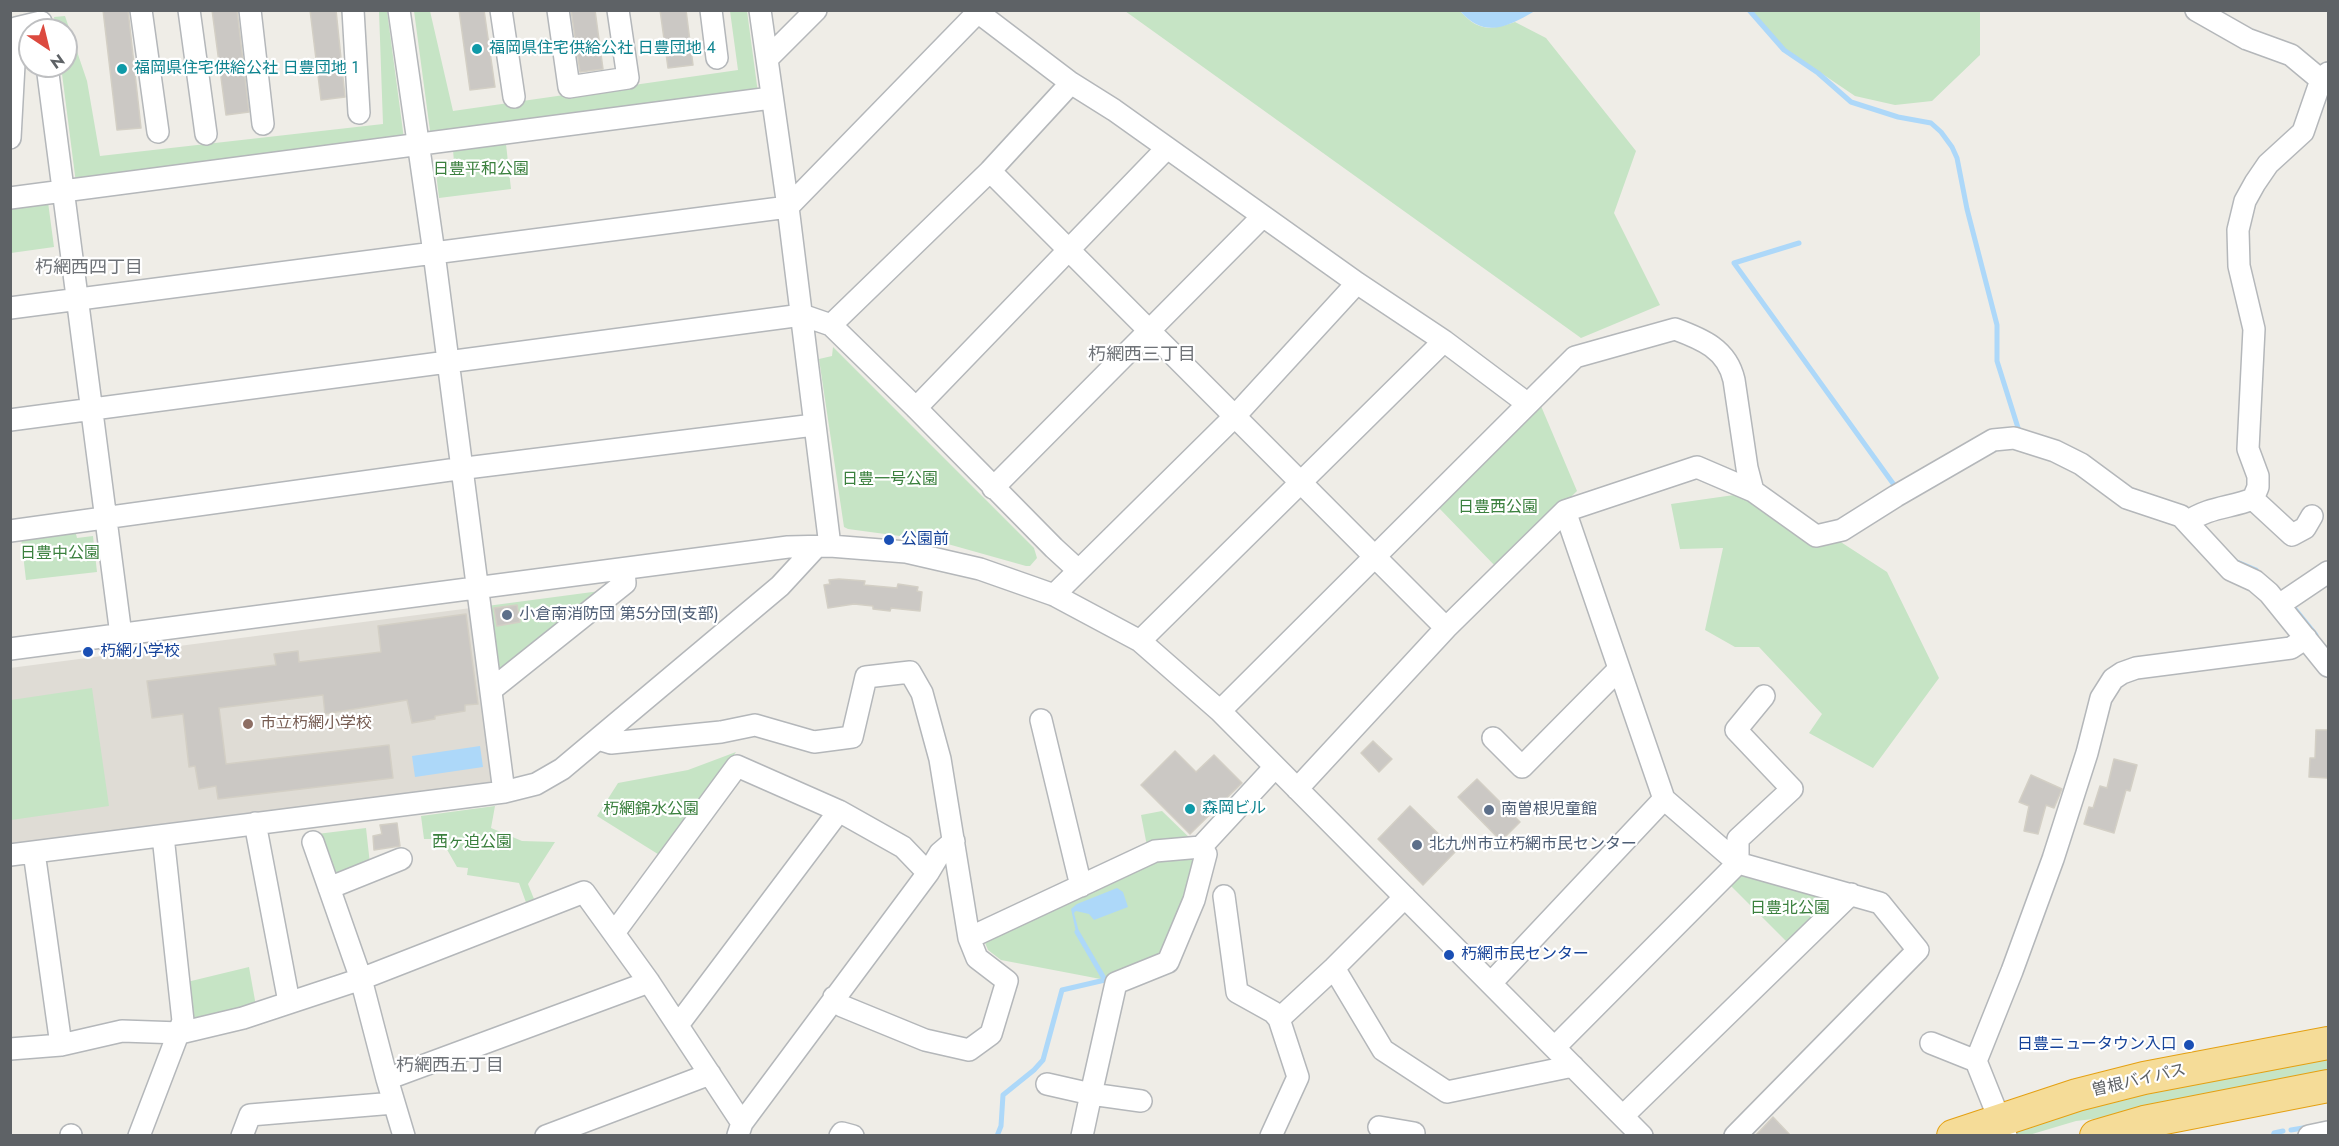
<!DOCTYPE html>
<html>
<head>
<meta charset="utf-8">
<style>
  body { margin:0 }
  #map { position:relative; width:2339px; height:1146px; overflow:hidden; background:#efede7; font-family:Jost,sans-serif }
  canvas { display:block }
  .frame { position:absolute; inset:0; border:12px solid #5e6266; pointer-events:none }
  .north { position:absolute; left:18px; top:18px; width:60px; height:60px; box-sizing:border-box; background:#fff; border:2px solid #bfc0c2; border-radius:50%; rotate:145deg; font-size:16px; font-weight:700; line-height:24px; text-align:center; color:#5e6266 }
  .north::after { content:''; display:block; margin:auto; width:21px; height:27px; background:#dc4a3f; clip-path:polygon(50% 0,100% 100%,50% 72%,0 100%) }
</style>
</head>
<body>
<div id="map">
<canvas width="2339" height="1146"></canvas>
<div class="frame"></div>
<div class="north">N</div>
</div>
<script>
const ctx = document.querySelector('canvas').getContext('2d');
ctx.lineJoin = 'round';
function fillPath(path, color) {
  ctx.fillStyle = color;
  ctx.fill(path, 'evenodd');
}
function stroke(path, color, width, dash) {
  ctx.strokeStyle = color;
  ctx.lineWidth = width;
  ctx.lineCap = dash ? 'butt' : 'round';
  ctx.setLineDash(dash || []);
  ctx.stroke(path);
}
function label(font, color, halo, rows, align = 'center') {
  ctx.font = font + ' Jost,"Noto Sans JP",sans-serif';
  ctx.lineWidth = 4.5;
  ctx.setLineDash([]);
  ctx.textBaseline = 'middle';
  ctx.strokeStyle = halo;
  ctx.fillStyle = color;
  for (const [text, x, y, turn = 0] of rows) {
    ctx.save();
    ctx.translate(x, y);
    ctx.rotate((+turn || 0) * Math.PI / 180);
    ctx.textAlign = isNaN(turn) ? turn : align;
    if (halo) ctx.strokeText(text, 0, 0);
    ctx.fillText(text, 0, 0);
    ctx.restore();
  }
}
const education = new Path2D(`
  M471,608L494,780L488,785L11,848L10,668Z`);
const green = new Path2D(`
  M379,11H387L404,139L76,183L61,66H66V30H56L54,17L65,16L87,81L100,156L383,124Z
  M414,11H430L453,111L738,70L730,11H747L758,93L431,138Z
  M1125,11H1460C1479,32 1490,30 1515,22L1546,38L1636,151L1614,213L1660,305L1581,338Z
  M1750,11H1980V55L1932,101L1895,105L1855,96L1784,48Z
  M506,144L511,189L439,198L435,164L454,162L453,150Z
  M48,202L54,247L11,253L10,207Z
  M833,347L1034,548L1037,558L1030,566H1026L937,541L848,529L844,527L819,359L832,356Z
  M1541,406L1577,491L1498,569L1439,508Z
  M1762,491L1887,572L1939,678L1873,768L1809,733L1822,714L1759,647H1735L1705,630L1723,548L1680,549L1671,504Z
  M75,530L77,538L93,536L97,572L26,580L21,537Z
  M600,591L502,673L497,670L487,606Z
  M92,688L109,806L11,820V700Z
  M736,752L661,856L597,816L618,783L688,770Z
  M495,806L491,828L522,841L555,842L528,884L536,904L528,908L519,883L467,875L468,868L457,867L441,839H424L421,816Z
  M1162,811L1195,843L1147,846L1141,815Z
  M366,828L370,864L331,880L317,834Z
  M1200,859L1166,956L1111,981L1001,960L988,950L984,940L1151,862Z
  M1746,869L1827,894L1830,906L1790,945L1730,885Z
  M249,967L256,1006L196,1021L191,1018L187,982Z
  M2328,1054V1076L2119,1116L2076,1121L2029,1135L2017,1134V1129L2106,1096Z`);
const water = new Path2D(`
  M1460,11H1535C1507,27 1485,39 1460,11Z
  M480,746L483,767L415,777L412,756Z
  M1117,888L1123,892L1128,907L1094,920L1089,914L1076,911L1074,913L1079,932H1076L1071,909L1077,904Z`);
const stream = new Path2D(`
  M1749,10L1784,50L1818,73L1851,102L1898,117L1931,123L1941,132L1952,147L1957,158L1967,209L1997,325V361L2019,431
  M1799,243L1734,263L1897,489
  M2237,562L2256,570
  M2291,604L2316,635
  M2291,1130L2309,1127
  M997,1136L1001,1126L1003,1095L1034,1070L1043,1060L1062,990L1105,980L1077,932
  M2273,1136L2274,1133L2283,1131`);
const building = new Path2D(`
  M103,10H128L141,128L117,130Z
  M212,10H237L249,112L226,115Z
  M310,10H336L345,97L321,100Z
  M459,10H484L495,87L470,90Z
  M571,10H595L603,69L580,72Z
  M660,10H686L693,65L668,68Z
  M839,579L865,581L864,585L897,588L898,584L918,587L917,591L922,592L920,611L891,608L890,611L873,609V606L854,604L828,608L824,585L830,584L829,580Z
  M517,605L520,622L497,626L494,608Z
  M466,614L478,704L465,705V711L435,716V719L412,723L407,700L325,714L323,695L219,708L226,764L389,745L393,778L218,799L216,786L199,789L195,766L189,767L183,714L152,718L147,681L276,665L274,654L298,651L299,662L381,652L378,626Z
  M2316,730H2328V778L2309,777L2310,758H2315Z
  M1373,741L1392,759L1379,772L1361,753Z
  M1175,751L1196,772L1214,755L1242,783L1190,834L1141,785Z
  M2114,759L2137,765L2130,791L2126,790L2114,833L2084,824L2089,807L2093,808L2100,786L2107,788Z
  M2031,775L2062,789L2054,808L2046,805L2038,834L2024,831L2029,806L2019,802Z
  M1477,779L1520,822L1501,841L1458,797Z
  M1410,806L1456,851L1423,885L1378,839Z
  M397,823L400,846L374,850L373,836L382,834L380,825Z
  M1773,1117L1791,1136H1755Z`);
const minor = new Path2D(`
  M141,10L158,132
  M189,10L206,134
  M250,10L263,124
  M353,10L359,113
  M399,10L434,253L504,792
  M501,10L514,97
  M558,10L569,87L628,78L618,10
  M711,10L717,58
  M760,10L788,207L830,546
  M975,10L1071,83L1114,110L1357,283L1444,341L1528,404
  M2196,10L2247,39L2291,55L2321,80
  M767,59L816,10
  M47,66L121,635
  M10,138L16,28L41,22
  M990,171L1446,628
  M10,198L771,98
  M10,308L788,207L977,13
  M831,325L990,171L1071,83
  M916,408L1166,149
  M10,420L802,315L831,325L916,408L1054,548L1078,570
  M993,488L1263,216
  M2253,499L2292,535L2305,528L2312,516
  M1565,511L1664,799L1738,863L1880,903L1918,950L1735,1136
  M2187,522C2209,507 2229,508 2253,499L2258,487V476L2248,449L2254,329L2239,266L2238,230L2245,201L2255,183L2268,164L2303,132L2321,80L2328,73
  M10,531L450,470L814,425
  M1054,595L1235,416L1357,283
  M2279,605L2328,572
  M1140,641L1444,341
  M10,649L788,547L830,546L906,552L980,569L1054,595L1140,641L1220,711L1642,1136
  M491,690L625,583L624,569
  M1220,711L1575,357L1675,329C1702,339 1727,349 1734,380L1747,468L1753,491
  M1041,720L1081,886
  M1493,738L1522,767L1619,669
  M598,739L611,743L721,732L755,725L814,742L852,737L866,677L910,672L922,693L940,759L969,938L1155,851L1201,847L1275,767
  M1297,789L1446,628L1565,511L1697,467L1753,491L1816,536L1842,530L1896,496L1993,440L2014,438L2055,451L2081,464L2127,498L2181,516L2231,570L2255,581L2269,593L2328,666
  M255,823L289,1002
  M313,842L361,979L387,1079L404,1136
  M34,852L61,1045
  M10,855L504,792L536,784L562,769L780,586L816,547
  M928,873L940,853L954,841
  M329,888L401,859
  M1224,896L1237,992L1273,1012L1279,1019L1298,1077L1271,1136
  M614,933L737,766L839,811L903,847L928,873L742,1123L738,1135
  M1334,968L1383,1050L1447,1092L1573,1066
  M1491,983L1664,799
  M834,997L842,1006L925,1040L969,1050L991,1034L1007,981L977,958L969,938
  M1279,1019L1334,968L1405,897
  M678,1025L839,811
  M1931,1043L1976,1061
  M1555,1047L1738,863V839L1792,789L1736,730L1764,696
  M10,1049L61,1045L122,1031L180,1033L243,1018L361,979L584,892L649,982L742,1123
  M387,1079L649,982
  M1047,1084L1091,1094L1116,983L1168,962L1194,900L1206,854L1201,847
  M1623,1116L1851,894
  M1379,1127L1414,1133L1413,1136
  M71,1136V1135
  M139,1136L183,1021L163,836
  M242,1136L250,1115L394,1103
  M546,1136L710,1074
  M840,1136L842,1133L853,1136
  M1082,1136L1091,1094L1141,1101
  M2006,1136L1976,1061L2012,971L2053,859L2087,753L2101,698L2113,679L2122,673L2136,668L2291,648L2306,638
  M2309,1136L2328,1132`);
const highway = new Path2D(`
  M1953,1136L2077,1095L2144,1078L2328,1043
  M2096,1136L2144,1122L2328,1086`);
const markers = [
  [477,49,6,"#0f9aa8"],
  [122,69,6,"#0f9aa8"],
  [889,540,6,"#1a4fb4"],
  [507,615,6,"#5c6f8a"],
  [88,652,6,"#1a4fb4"],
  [248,724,6,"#8d6e63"],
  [1190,809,6,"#0f9aa8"],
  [1489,810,6,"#5c6f8a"],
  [1417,845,6,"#5c6f8a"],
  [1449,955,6,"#1a4fb4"],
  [2189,1045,6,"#1a4fb4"]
];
const cultureNames = [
  ["福岡県住宅供給公社 日豊団地 4",489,49],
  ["福岡県住宅供給公社 日豊団地 1",134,69],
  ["森岡ビル",1202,809]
];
const parkNames = [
  ["日豊平和公園",481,170],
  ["日豊一号公園",890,480],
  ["日豊西公園",1498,508],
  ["日豊中公園",60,554],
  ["朽網錦水公園",651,810],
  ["西ヶ迫公園",472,843],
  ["日豊北公園",1790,909]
];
const transitNames = [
  ["公園前",901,540],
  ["朽網小学校",100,652],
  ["朽網市民センター",1461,955],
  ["日豊ニュータウン入口",2177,1045,"right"]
];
const serviceNames = [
  ["小倉南消防団 第5分団(支部)",519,615],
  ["南曽根児童館",1501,810],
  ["北九州市立朽網市民センター",1429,845]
];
const educationNames = [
  ["市立朽網小学校",260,724]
];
const streetNames = [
  ["曽根バイパス",2139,1081,-13]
];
const neighbourhoodNames = [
  ["朽網西四丁目",89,269],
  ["朽網西三丁目",1142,356],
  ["朽網西五丁目",450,1067]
];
fillPath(education, '#dfdcd5');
fillPath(green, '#c6e4c5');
fillPath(water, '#add8f9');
stroke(stream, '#add8f9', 5);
fillPath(building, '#cbc8c4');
stroke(building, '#d3cfc5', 1.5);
stroke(minor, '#b4b7ba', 24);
stroke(highway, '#e4a012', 34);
stroke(minor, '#fff', 21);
stroke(highway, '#f5dc98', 32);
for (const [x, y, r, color] of markers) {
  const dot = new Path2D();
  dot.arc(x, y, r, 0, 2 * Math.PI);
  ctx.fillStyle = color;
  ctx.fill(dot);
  stroke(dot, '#fff', 2);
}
label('16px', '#0d838f', '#fff', cultureNames, 'left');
label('16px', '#3b803e', '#fff', parkNames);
label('16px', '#164399', '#fff', transitNames, 'left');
label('16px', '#4e5e75', '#fff', serviceNames, 'left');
label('16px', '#785e54', '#fff', educationNames, 'left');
label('16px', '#5e6266', '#fff', streetNames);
label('18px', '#6f7378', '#fff', neighbourhoodNames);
</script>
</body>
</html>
